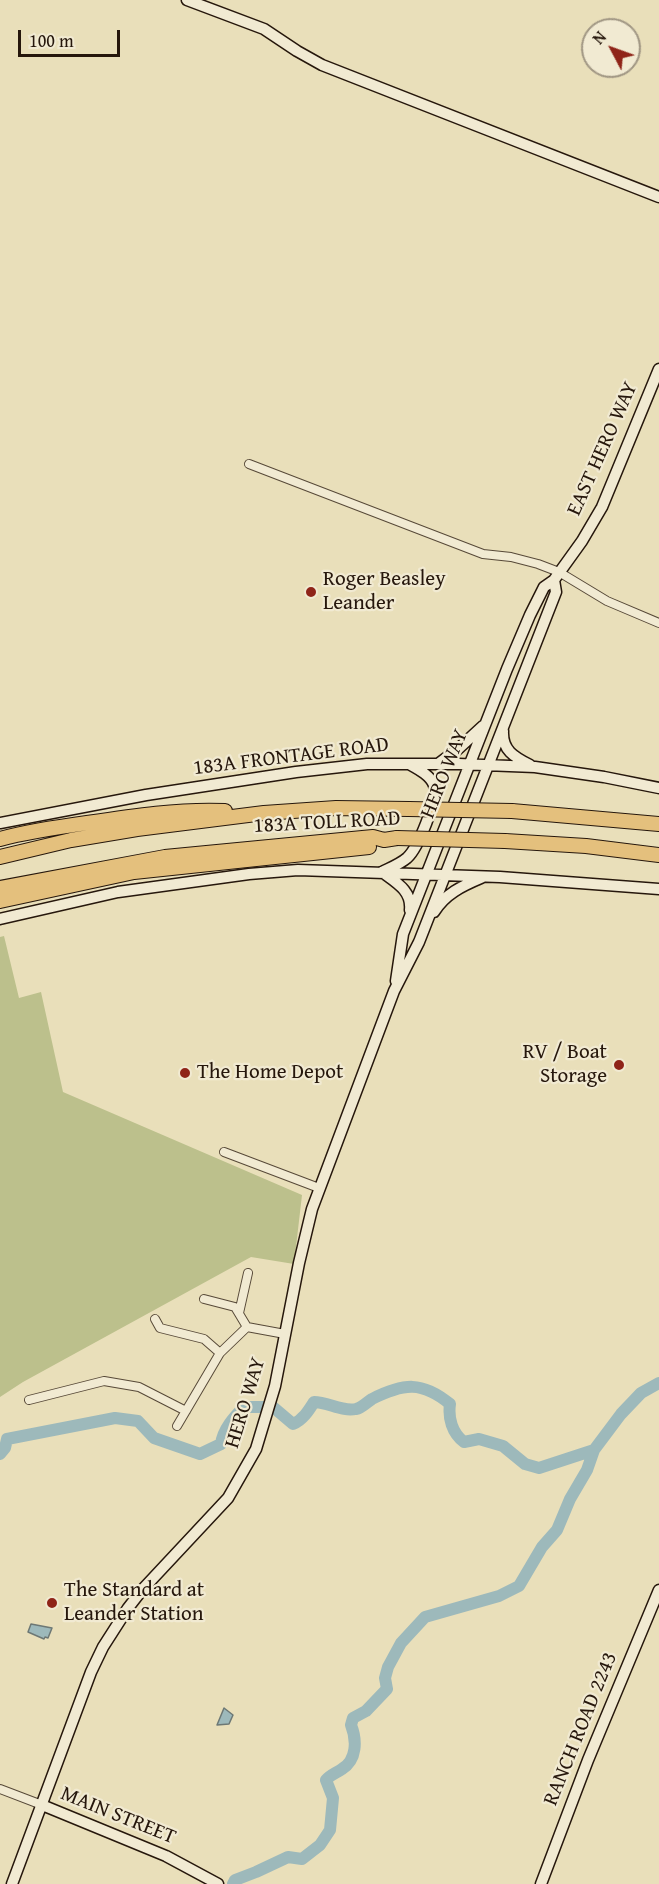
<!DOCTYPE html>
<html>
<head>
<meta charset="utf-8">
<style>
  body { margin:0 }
  #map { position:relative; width:659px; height:1884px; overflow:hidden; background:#e9dfba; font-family:"Gentium Book Plus",serif }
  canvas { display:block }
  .north { position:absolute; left:581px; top:18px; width:60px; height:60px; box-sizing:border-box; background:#f1ead2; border:2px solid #a09683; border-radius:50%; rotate:311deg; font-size:16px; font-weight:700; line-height:24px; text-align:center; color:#26170c }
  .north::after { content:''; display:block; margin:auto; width:21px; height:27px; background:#8f2418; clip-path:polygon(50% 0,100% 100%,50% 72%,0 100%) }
  .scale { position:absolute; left:18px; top:30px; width:102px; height:27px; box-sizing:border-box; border:3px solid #26170c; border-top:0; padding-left:8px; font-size:18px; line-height:21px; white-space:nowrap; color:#26170c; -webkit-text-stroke:4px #f1ead2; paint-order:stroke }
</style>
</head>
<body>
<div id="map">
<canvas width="659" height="1884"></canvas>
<div class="north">N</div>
<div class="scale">100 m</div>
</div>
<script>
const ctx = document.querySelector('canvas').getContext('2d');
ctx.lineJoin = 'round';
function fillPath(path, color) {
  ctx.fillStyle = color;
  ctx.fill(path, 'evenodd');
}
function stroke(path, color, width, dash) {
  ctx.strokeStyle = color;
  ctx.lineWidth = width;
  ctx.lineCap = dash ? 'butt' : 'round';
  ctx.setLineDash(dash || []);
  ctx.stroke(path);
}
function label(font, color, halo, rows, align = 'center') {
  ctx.font = font + ' "Gentium Book Plus",serif';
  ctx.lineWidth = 4.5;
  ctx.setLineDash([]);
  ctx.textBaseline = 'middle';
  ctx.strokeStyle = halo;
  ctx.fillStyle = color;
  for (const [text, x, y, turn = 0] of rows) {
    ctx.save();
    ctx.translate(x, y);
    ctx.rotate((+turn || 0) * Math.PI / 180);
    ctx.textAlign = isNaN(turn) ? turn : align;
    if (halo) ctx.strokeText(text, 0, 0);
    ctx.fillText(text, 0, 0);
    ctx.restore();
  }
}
const green = new Path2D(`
  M4,936L19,998L41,992L63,1092L302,1195L294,1264L251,1257L23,1382L0,1397V937Z`);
const water = new Path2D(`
  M31,1624L52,1628L48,1638L45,1637L44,1639L28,1632Z
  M224,1708L233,1715L229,1724L217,1725Z`);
const river = new Path2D(`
  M0,1454L5,1448L7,1439L115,1418L138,1421L154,1438L200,1454L221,1444C223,1429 234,1417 244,1407H273L293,1424C303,1420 309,1410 314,1402C328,1402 342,1412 356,1409C362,1408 367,1402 372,1399C404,1383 422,1381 450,1404C448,1418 452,1433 464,1442L479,1439L503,1446L525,1464L539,1468L594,1450
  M233,1884L235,1880L256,1872L288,1857L302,1859L320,1845L330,1830L333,1798L326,1780C330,1775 336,1773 342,1769C357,1760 357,1740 351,1725L353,1718L366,1711L387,1689L385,1678L388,1667L401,1643L425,1617L499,1596L519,1586L542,1547L557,1530L570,1499L587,1470L594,1450L621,1414L641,1393L659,1383`);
const street = new Path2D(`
  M249,464L483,554L511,557L538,564L559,572L607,601L659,623
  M224,1152L319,1188
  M204,1299L235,1307L247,1327
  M239,1313L248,1273
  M155,1319L160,1328L204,1339L220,1353
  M29,1400L104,1381L139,1387L186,1411
  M177,1426L220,1353L247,1327L285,1334
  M0,1789L42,1805`);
const secondary = new Path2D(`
  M187,0L264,29L297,51L322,65L659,197
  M503,731C502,750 514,757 530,765
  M438,764L458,749L483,726
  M0,823L146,795L296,772L367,764H459L535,767L604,777L659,788
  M382,872C390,868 400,864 407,858C418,848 438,800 434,785C430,775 418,769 409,764
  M382,872C397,883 412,891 410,910
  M434,912C445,894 462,886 481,878
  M0,919L118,892L249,874L298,870L500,877L659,889
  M396,981L403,934L507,669L530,615L544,587L554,580L582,541L602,507L659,369
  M42,1805L166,1856L218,1884
  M12,1884L91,1672L103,1647L128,1608L142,1590L228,1498L256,1449L275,1386L299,1263L312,1209L394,991L419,942L556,592L554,580
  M541,1884L588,1760L659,1590`);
const highway = new Path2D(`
  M512,811L659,824
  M0,839C29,831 58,827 87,823C133,816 179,809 225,811
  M505,841L586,846L659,855
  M0,857L71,840L137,829L264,813L336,808L409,809
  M0,888L165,857L373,837L384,840L397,838
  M0,901L134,872L369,847`);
const highwayBridge = new Path2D(`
  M409,809L512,811
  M397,838L505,841`);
const markers = [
  [311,592,6,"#8f2418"],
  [619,1065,6,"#8f2418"],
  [185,1073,6,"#8f2418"],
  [52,1603,6,"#8f2418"]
];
const streetNames = [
  ["EAST HERO WAY",603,449,-66],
  ["183A FRONTAGE ROAD",291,757,-7],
  ["HERO WAY",445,774,-68],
  ["183A TOLL ROAD",327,823,-3],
  ["HERO WAY",246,1403,-73],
  ["RANCH ROAD 2243",581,1729,-68],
  ["MAIN STREET",118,1816,22]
];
const poiNames = [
  ["Roger Beasley",323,580],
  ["Leander",323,604],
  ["RV / Boat",607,1053,"right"],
  ["Storage",607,1077,"right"],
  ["The Home Depot",197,1073],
  ["The Standard at",64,1591],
  ["Leander Station",64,1615]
];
fillPath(green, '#bcc08c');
fillPath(water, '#9db9bb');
stroke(water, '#6d7875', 1.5);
stroke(river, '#9db9bb', 12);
stroke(street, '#574938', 10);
stroke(secondary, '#26170c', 13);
stroke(highway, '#26170c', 16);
stroke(street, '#f1ead2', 8);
stroke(secondary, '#f1ead2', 10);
stroke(highway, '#e4c07d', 14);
stroke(highwayBridge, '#26170c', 16, []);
stroke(highwayBridge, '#e4c07d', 14);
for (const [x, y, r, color] of markers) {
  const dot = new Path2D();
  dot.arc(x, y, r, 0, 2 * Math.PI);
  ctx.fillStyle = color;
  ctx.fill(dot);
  stroke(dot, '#f1ead2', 2);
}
label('21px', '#26170c', '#f1ead2', streetNames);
label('21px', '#26170c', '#f1ead2', poiNames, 'left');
</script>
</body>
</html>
